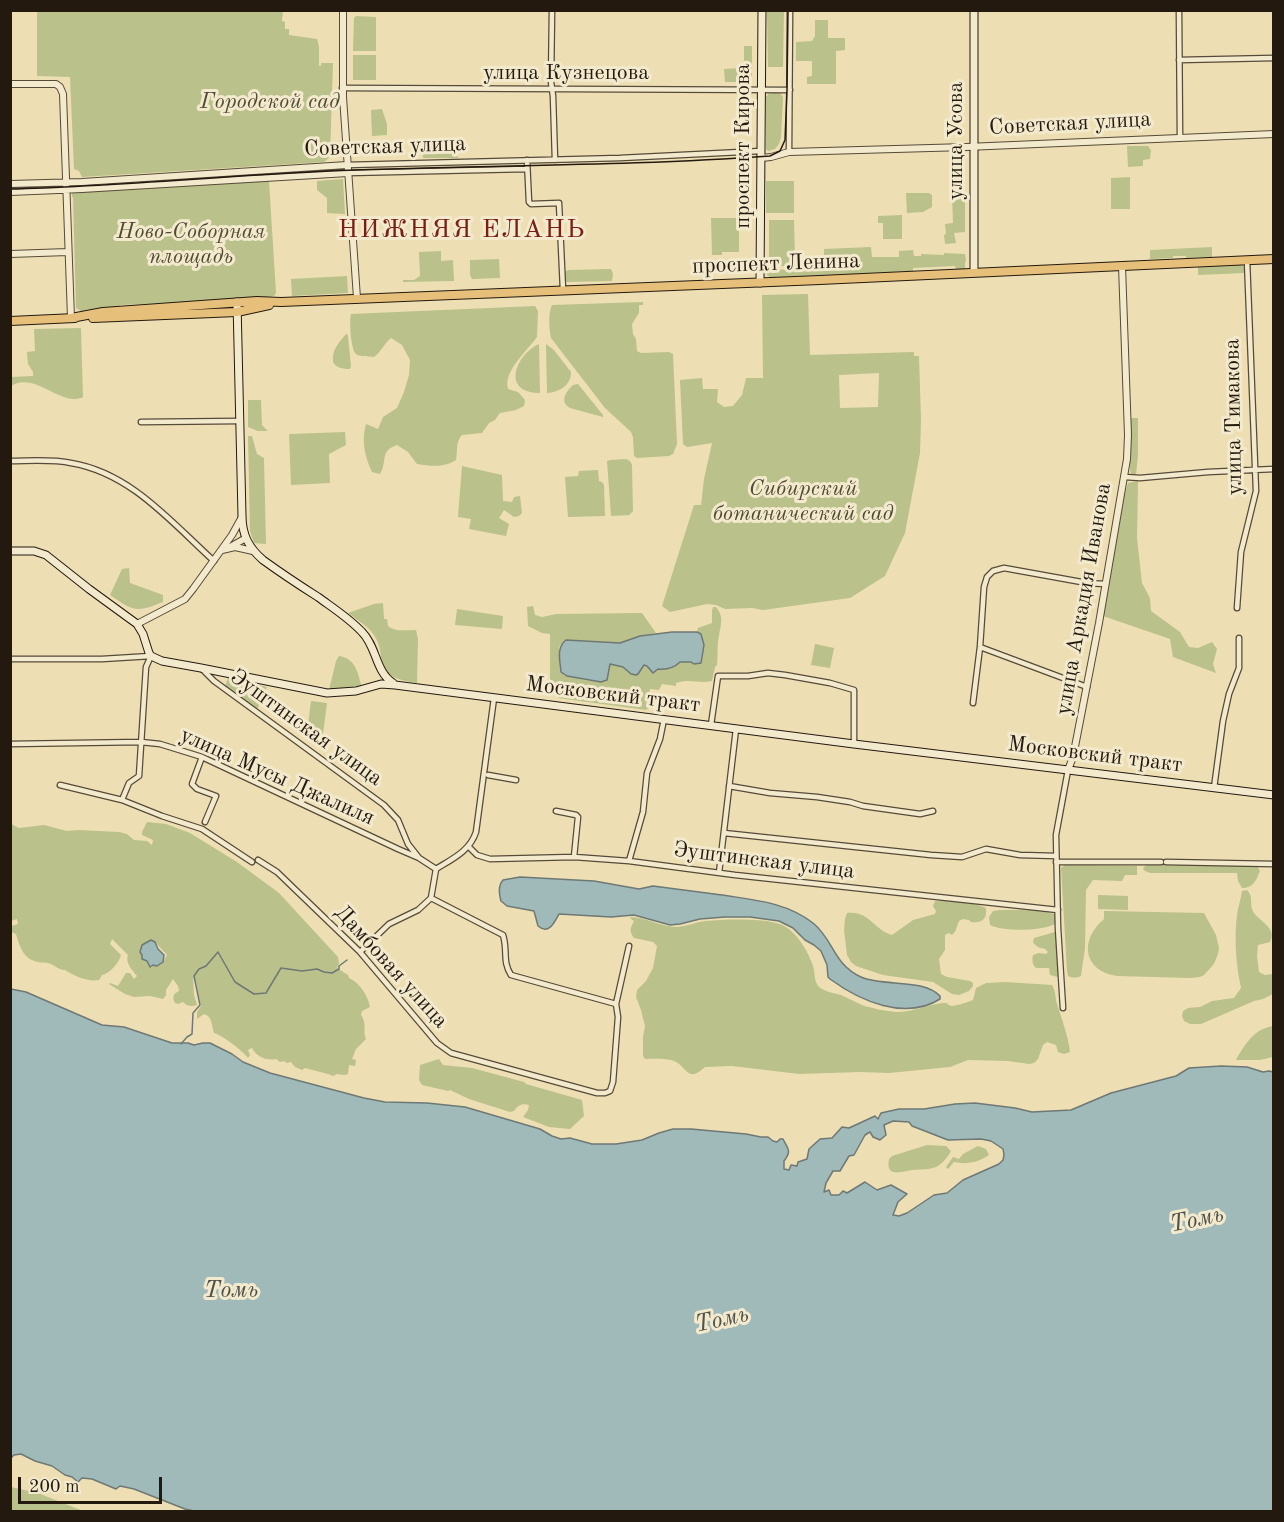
<!DOCTYPE html>
<html>
<head>
<meta charset="utf-8">
<style>
  body { margin:0 }
  #map { position:relative; width:1284px; height:1522px; overflow:hidden; background:#eddfb3; font-family:"Old Standard TT",serif }
  canvas { display:block }
  .frame { position:absolute; inset:0; border:12px solid #24190f; pointer-events:none }
  .scale { position:absolute; left:18px; top:1477px; width:144px; height:27px; box-sizing:border-box; border:3px solid #24190f; border-top:0; padding-left:8px; font-size:18px; line-height:21px; white-space:nowrap; color:#24190f; -webkit-text-stroke:4px #f3eace; paint-order:stroke }
</style>
</head>
<body>
<div id="map">
<canvas width="1284" height="1522"></canvas>
<div class="frame"></div>
<div class="scale">200 m</div>
</div>
<script>
const ctx = document.querySelector('canvas').getContext('2d');
ctx.lineJoin = 'round';
function fillPath(path, color) {
  ctx.fillStyle = color;
  ctx.fill(path, 'evenodd');
}
function stroke(path, color, width, dash) {
  ctx.strokeStyle = color;
  ctx.lineWidth = width;
  ctx.lineCap = dash ? 'butt' : 'round';
  ctx.setLineDash(dash || []);
  ctx.stroke(path);
}
function label(font, color, halo, rows, align = 'center') {
  ctx.font = font + ' "Old Standard TT",serif';
  ctx.lineWidth = 6;
  ctx.setLineDash([]);
  ctx.textBaseline = 'middle';
  ctx.strokeStyle = halo;
  ctx.fillStyle = color;
  for (const [text, x, y, turn = 0] of rows) {
    ctx.save();
    ctx.translate(x, y);
    ctx.rotate((+turn || 0) * Math.PI / 180);
    ctx.textAlign = isNaN(turn) ? turn : align;
    if (halo) ctx.strokeText(text, 0, 0);
    ctx.fillText(text, 0, 0);
    ctx.restore();
  }
}
const green = new Path2D(`
  M37,11H283L282,21L285,22V29H289V35L317,39L319,47V66H321V63H333L330,157L324,162L82,177L79,171L74,169L70,77L37,76Z
  M767,11H784L783,67H768Z
  M356,16L376,17V51H353L354,18Z
  M815,20H828V38H845V50L836,51V84H807V77L812,76V61H796V42L812,41L815,36Z
  M744,46H752V82H725L724,69L744,68Z
  M353,55H376V80H353Z
  M769,93H780L783,97L781,137L779,144L775,149L768,151L766,149V97Z
  M382,109L387,124V135L372,136L371,110Z
  M457,141L458,158H423L422,142Z
  M1127,146H1148L1151,150L1150,159L1143,160V166L1128,167Z
  M1130,177V209H1111V178Z
  M343,179L345,214L327,213V198L317,190V181Z
  M269,181L276,293L274,296L257,299L121,305L112,309L81,311L76,308L73,197H72V192Z
  M766,181H794V213H766Z
  M906,193H929L932,195V207L923,212L907,213Z
  M952,195H965V232L954,233L956,243L945,244L944,235L946,234L945,224L953,223Z
  M902,215V239H883V223H878V216Z
  M711,218H737V228H739V252H722V255H712Z
  M769,220H794L795,260H791V266H769Z
  M871,247L872,257H899V251L913,250L914,256H921V254L944,255V253L965,254L966,261L965,262V269H956L955,266L913,268V271L771,278L767,275L766,270L799,269V260L824,259V249Z
  M1212,247V257L1186,258V256H1173V258L1150,259V250Z
  M441,251V261L453,260L454,281L403,282V280H414L420,276L419,252Z
  M499,259L500,278L472,279L470,275V260Z
  M1239,264L1244,267V273L1198,275V266Z
  M608,269H611L613,274L612,281L565,282V272L568,270Z
  M347,276L348,293L292,296L291,279Z
  M808,294L810,355L914,352V356H919L921,420L920,453L905,533L885,576L850,598L763,610L752,608L725,609L716,605L707,604L670,612L662,606L694,505H701L704,479L712,443L687,447L683,444L680,380L702,378L703,389H718L717,402L724,407L733,406L742,395L746,378H763L762,295ZM879,373L878,407L840,408L839,375Z
  M643,302V305H639V313L632,324L633,334L636,339L637,351L641,353L669,352L673,354L677,444L673,454L669,456L637,458L634,456L633,437L631,432L605,408L551,338C549,328 548,314 552,305Z
  M535,306L538,311L537,337C528,350 503,371 508,389L518,392L525,400L524,406L516,410L500,413L495,420L489,423L482,433L462,435C455,443 458,451 456,460C444,468 431,466 417,464L408,452L397,445C379,451 388,461 380,474L372,472C365,457 361,441 366,424L378,429L383,417L397,408L404,392L409,375L410,360L402,345L391,338C384,344 381,352 374,357C368,356 358,357 355,353C351,347 349,321 351,314Z
  M81,328L83,397C61,408 36,371 11,386V377L33,376V372L28,364L27,352L35,351L34,329Z
  M346,334H347L348,336L351,366L350,369C343,369 336,368 333,362C332,349 338,344 346,334Z
  M539,344L540,393C501,393 515,355 539,344Z
  M546,344L554,350L571,372C571,386 559,392 547,393Z
  M578,384L603,415V417L570,408C559,401 566,392 573,385Z
  M248,400H261L262,425L268,431H258L248,427Z
  M1131,418H1138V455L1136,475L1131,474C1128,467 1131,430 1131,418Z
  M345,432L346,445L329,454L330,483L291,485L289,434Z
  M248,436H252L257,454L264,458L266,544L254,543L250,531Z
  M626,459L630,461L632,465L633,511L629,515L611,516L607,461L610,460Z
  M462,466L502,475L503,501L512,502L514,497L520,496L522,513L519,516L514,517L504,510L499,518L509,524L506,536L469,529L471,519L458,517Z
  M598,470L599,481L602,482L604,485L605,516L568,517L565,477L578,476L579,471Z
  M1138,481L1137,538L1142,583L1150,598L1151,611L1180,632L1189,647L1198,648L1212,642L1217,649L1213,664L1216,673L1173,657L1170,639L1103,616L1123,498L1128,483Z
  M129,568L130,583L163,595V602C136,613 133,611 110,595L122,569Z
  M383,603L384,619H387L388,626C395,632 406,630 416,630L418,639L417,683C400,680 384,678 381,658C380,648 379,643 374,635C368,626 357,620 348,613L374,604Z
  M533,606L535,615L542,617L556,614L642,613L656,633L640,636L620,643L582,641L560,645L559,649L561,672L584,680L601,682L610,664L625,668L631,674L642,668L644,665L647,666L653,673L658,669C668,670 674,668 680,662H691C696,665 698,664 702,661L704,645L699,633L697,632L698,628L712,623V611L713,607H716C724,616 721,625 719,635C717,644 718,656 717,665L715,667L712,681C700,684 689,678 676,683V686L662,684L659,690L650,689L648,700L650,701L649,708L646,710L558,698V687L550,684V634L542,633L528,626L527,607Z
  M457,609L503,616L502,629L455,625Z
  M815,644L834,648L830,668L811,665Z
  M339,656C356,658 358,674 362,688L329,690L336,661Z
  M228,678L267,687L257,710L225,686Z
  M311,701L327,703L323,734L307,733Z
  M147,822L166,824L190,833L237,862L279,893L338,957L339,963L337,968L348,975L349,978C360,983 368,996 370,1007L362,1011L361,1015C368,1026 362,1029 366,1039L356,1049L352,1059L356,1060L355,1066L349,1065L348,1074L344,1075L337,1074L333,1076L328,1074L305,1068L302,1070L295,1067L291,1062L287,1063L284,1061L280,1062L276,1059C266,1061 257,1057 252,1048L248,1050L250,1055L248,1058C243,1051 222,1035 214,1033C211,1025 213,1017 204,1014L197,1019V1012L201,1006L196,983L193,977L194,995L197,1005C191,1007 187,1006 183,1002L178,1004L175,1003C172,997 173,994 179,991L178,986L173,979L166,990V995L163,999L150,996L134,997L125,994L109,984L110,983L118,986L126,973H130L134,979L137,976C132,970 125,963 128,955L112,939L110,944L121,955C119,963 110,973 102,975L99,980C88,982 74,976 65,970C58,970 55,965 48,963C45,962 41,963 38,962C23,959 20,947 16,934L11,932V926L18,924L17,919L11,921V824L19,828L44,825L67,831L79,830L119,832L127,834L134,840L147,841L152,845L153,840L142,835V832ZM151,940L155,942L167,955L163,962L153,965L142,959V954Z
  M1065,865L1137,866V875H1125L1122,881L1093,880L1086,890L1085,948L1081,976C1076,978 1073,978 1068,976L1067,971L1061,868Z
  M1147,865L1257,866L1260,871C1256,881 1253,888 1242,888L1238,881L1237,873H1150L1145,871L1143,869L1144,867Z
  M1247,890C1253,896 1250,901 1252,909C1256,921 1278,926 1270,942L1258,945L1257,956L1259,972L1265,975L1273,974V994L1263,999L1254,1001L1201,1024H1190L1184,1021L1182,1016L1183,1011L1188,1008L1200,1007L1212,1001L1234,998L1241,988C1236,964 1234,940 1237,915C1238,907 1241,899 1242,891Z
  M1098,895L1128,896V910L1098,909Z
  M935,901C950,901 971,901 986,908C987,920 982,923 971,922L969,920L963,919L959,921L955,932L952,935L949,933L945,935V950L939,959L941,974L947,977L970,981L973,983V986L969,991L959,995L952,994L933,982L883,975L856,966L851,962L847,955L844,930L845,919L847,913C869,910 874,930 892,935L913,920L935,914L936,911L933,906Z
  M1000,910C1019,910 1037,909 1055,914V924C1042,931 1003,932 990,925L989,917L993,911Z
  M1104,911L1204,913L1216,935L1219,948L1218,954L1214,964L1204,975L1200,977L1190,978L1117,976C1083,971 1079,940 1104,919Z
  M630,917C645,917 659,926 675,927C686,927 696,922 706,921C725,919 762,918 780,924C796,930 808,951 813,966C815,972 814,979 817,984C820,991 834,993 841,995C848,998 855,1002 862,1005C870,1008 889,1012 898,1012C912,1012 930,1004 943,1003C951,1003 944,1004 952,1006C955,1006 969,1002 973,1000L976,988L986,983L1005,982L1052,985C1056,992 1055,997 1057,1004C1062,1020 1068,1035 1070,1052L1064,1054L1058,1052L1056,1045L1047,1042L1043,1045L1038,1059L1034,1063L1029,1064L1008,1061L968,1060L950,1067L889,1073L860,1072L799,1074L732,1066L705,1067C687,1084 687,1066 674,1061C665,1058 654,1059 645,1059L643,1056V1037L645,1026L641,1010L636,997L637,990L646,981L653,968L657,946L653,942L634,938C629,931 630,929 634,921L631,919Z
  M1055,932L1057,935L1059,975L1058,977L1050,975L1049,968H1036C1032,964 1032,960 1033,955L1039,953L1046,954L1048,952L1045,949C1040,948 1036,947 1033,942L1034,938Z
  M1273,1026V1057L1260,1060H1236C1245,1044 1254,1029 1273,1026Z
  M439,1059L443,1065L472,1068L524,1082L526,1084L582,1100L584,1116L570,1129L549,1127L523,1117L528,1110L529,1105C522,1103 518,1105 514,1111L510,1112L469,1099L450,1090L448,1091L422,1085L419,1080L420,1065Z
  M927,1145L946,1146L951,1151C947,1158 941,1166 933,1168C927,1170 919,1169 913,1170C902,1171 885,1179 889,1159L892,1156Z
  M978,1146L986,1149L989,1155C979,1162 967,1165 954,1162L948,1169L946,1167L953,1157L959,1159L963,1154Z
  M11,1487L38,1493L83,1511H11Z`);
const water = new Path2D(`
  M672,632H697L701,634L704,645L701,663L694,664L691,662H680C674,668 668,670 658,669L653,673L647,666L644,665L638,674L636,675L631,674L623,667L610,664L607,680L601,682L567,676L561,672C560,660 556,648 566,640L620,643L640,636Z
  M520,877L594,881L639,889L653,886C676,889 699,892 722,895C754,900 786,902 813,923C834,940 833,964 861,977C883,987 923,978 940,996V999C905,1021 860,1001 830,979L828,977L827,965L821,951L814,945L805,940L793,928L779,921L750,917H725L700,919L680,924L670,925L634,915L611,917L559,914C554,923 549,935 538,926L534,911L507,906L501,901C499,893 498,886 503,880Z
  M151,940L155,942L158,949L164,955L163,962L157,966L153,965L150,967L147,961L142,959V955L140,952L142,945Z
  M11,989L26,992L102,1025L124,1027L172,1043H188L194,1045L203,1043H210L232,1054L243,1062L270,1073L364,1098L385,1102L427,1103L465,1107L540,1129L552,1136L561,1139L570,1138L592,1144H616L642,1140L659,1133L673,1129H691L746,1134L761,1137H768L773,1141L777,1142L780,1139H783C788,1149 792,1151 784,1161V1169L789,1170L791,1165L797,1166L798,1162L807,1159L809,1149L820,1139L832,1138L842,1127L849,1128L875,1116L878,1119L881,1113L899,1109H924L955,1104L975,1103L1015,1108L1032,1112L1071,1110L1111,1093L1176,1076L1189,1068L1221,1066L1247,1067L1263,1072L1269,1071L1273,1072V1511L199,1512L185,1509L134,1489L120,1486L116,1489L92,1479L82,1478L78,1482L72,1477L65,1475L52,1466L35,1461L21,1454L14,1455L11,1458ZM893,1121L909,1122L912,1126L948,1140L981,1139L991,1141L1003,1149L1004,1155L1003,1160L999,1164L963,1180L947,1193L934,1195L907,1213L899,1216L893,1215L898,1202L907,1194L891,1185L877,1190L865,1182L847,1193L843,1191L839,1195H831L829,1190L824,1192L826,1183L833,1171H840L849,1156L854,1155L865,1135L870,1132L873,1137L880,1140L886,1135L884,1125Z`);
const stream = new Path2D(`
  M181,1044L187,1037L192,1034L193,1013L200,1005L194,976L199,969L206,966L218,952L235,982L254,994L266,993L281,968L302,971L317,969L324,972L332,973L339,969V966L347,960`);
const minor = new Path2D(`
  M552,10L551,82L553,96L555,160
  M1179,10L1180,137
  M1179,60L1274,58
  M342,88L790,90
  M789,152L790,10
  M527,160L529,202L531,204L559,203L563,290
  M347,165L620,158L761,151
  M348,173L527,169
  M141,422L240,421
  M10,461C29,461 52,459 71,463C131,473 171,522 214,561
  M1125,477L1140,478L1208,472L1274,469
  M1237,608L1241,552L1256,491L1247,260
  M980,647L1087,687
  M10,659H102L151,656
  M202,669L214,681L384,805L398,820L408,844L419,858L436,869
  M973,703L980,647L984,587L987,577L993,571L1004,568L1087,583L1105,584
  M711,725L718,676H748L768,673L785,675L830,683L854,690V744
  M10,744L141,742L160,744L202,757L398,849L419,858
  M202,757L192,784L197,789L216,796L205,822
  M488,775L516,780
  M60,785L122,800L162,816L202,829L252,862
  M729,786L770,793L817,797L850,802L863,806L920,814L933,811
  M1214,788L1223,721L1229,694L1239,668V638
  M122,800L129,783L139,776L146,667L151,656
  M556,811L576,815L578,817L574,857
  M724,833L931,855L962,857L986,849L1020,855L1056,856
  M469,847L477,855L490,859L574,857L629,861L735,875L1058,910
  M258,860L277,872L360,952L437,1043L451,1053L597,1093H605L610,1091L613,1082L618,1017L616,1004L629,946
  M629,861L643,812L647,773L660,739L664,719
  M1056,862H1161
  M1166,862L1274,864
  M719,873L736,729
  M431,898L503,935C508,951 502,961 511,975L616,1004
  M360,952L389,924L418,910L431,898L436,869C452,859 470,851 476,832L494,698
  M1063,1008L1058,928L1056,835L1068,770`);
const tertiary = new Path2D(`
  M343,10V97L357,298
  M10,84H56L60,87L63,94L71,318
  M761,158L771,157L789,152L966,147L1274,134
  M10,184L82,182L347,165
  M10,192L82,189L348,173
  M10,254L68,252
  M230,547L246,538
  M222,550L235,547L253,551
  M137,624L185,599L193,589L232,535L242,517
  M1068,770L1073,757L1099,623L1127,459L1128,435L1122,266`);
const secondary = new Path2D(`
  M974,272V10
  M760,283L762,10
  M237,302L242,516C242,535 249,548 263,560C281,573 299,585 318,597C333,608 349,618 362,632C377,647 375,671 393,683
  M10,551H34L46,555L89,589L137,624L143,634L149,653L151,656L162,661L201,668L327,693L356,691L381,684L395,685L854,744L1274,795`);
const primary = new Path2D(`
  M71,318L103,312L257,301L281,302L820,280L1274,259
  M93,318L237,312L269,305
  M10,321L75,318`);
const tram = new Path2D(`
  M10,189C126,186 241,174 356,170C494,165 632,166 770,156L780,151L785,140L787,90L788,10`);
const streetNames = [
  ["улица Кузнецова",566,73],
  ["Советская улица",1070,124,-3],
  ["улица Усова",956,141,-90],
  ["проспект Кирова",743,146,-90],
  ["Советская улица",385,147,-2],
  ["проспект Ленина",776,264,-2],
  ["улица Тимакова",1234,417,-91],
  ["улица Аркадия Иванова",1084,599,-80],
  ["Московский тракт",613,695,7],
  ["Эуштинская улица",306,728,36],
  ["Московский тракт",1095,755,7],
  ["улица Мусы Джалиля",277,777,24],
  ["Эуштинская улица",764,861,7],
  ["Дамбовая улица",391,967,48]
];
const parkNames = [
  ["Городской сад",270,102],
  ["Ново-Соборная",191,232],
  ["площадь",191,257],
  ["Сибирский",803,489],
  ["ботанический сад",803,514]
];
const waterNames = [
  ["Томь",1197,1220,-12],
  ["Томь",231,1291],
  ["Томь",722,1320,-12]
];
const quarterNames = [
  ["НИЖНЯЯ ЕЛАНЬ",462,230]
];
fillPath(green, '#bac18b');
fillPath(water, '#a0b9b9');
stroke(water, '#6e7975', 1.5);
stroke(stream, '#6e7975', 1.5);
stroke(minor, '#564a38', 7);
stroke(tertiary, '#564a38', 8);
stroke(secondary, '#24190f', 9);
stroke(primary, '#24190f', 10);
stroke(minor, '#f3eace', 4.5);
stroke(tertiary, '#f3eace', 6);
stroke(secondary, '#f3eace', 7);
stroke(primary, '#e6c07a', 8);
stroke(tram, '#24190f', 1.5);
label('22px', '#24190f', '#f3eace', streetNames);
label('italic 22px', '#514b34', '#f3eace', parkNames);
label('italic 24px', '#4f514a', '#f3eace', waterNames);
ctx.letterSpacing = '1.5px';
label('26px', '#7a1f14', '#f3eace', quarterNames);
ctx.letterSpacing = '0px';
</script>
</body>
</html>
